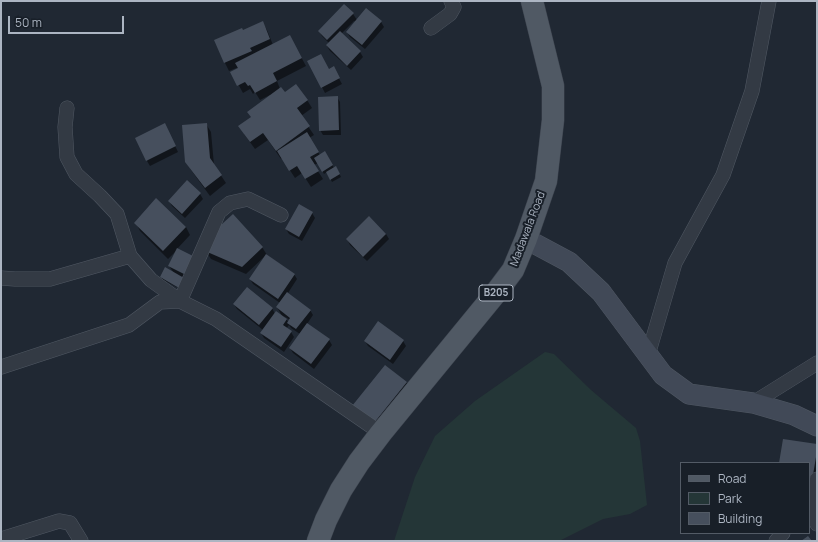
<!DOCTYPE html>
<html>
<head>
<meta charset="utf-8">
<style>
  body { margin:0 }
  #map { position:relative; width:818px; height:542px; overflow:hidden; background:#202833; font-family:Manrope,sans-serif }
  canvas { display:block }
  .frame { position:absolute; inset:0; border:2px solid #acb5c2; pointer-events:none }
  .legend { position:absolute; left:680px; top:462px; width:130px; height:72px; box-sizing:border-box; background:#181f28; border:1px solid #535b66; margin:0; padding:5px 7px; list-style:none; font-size:12px; color:#acb5c2 }
  .legend li { display:flex; align-items:center; gap:8px; height:20px }
  .legend b { width:20px; border:1px solid #535b66 }
  .scale { position:absolute; left:8px; top:16px; width:116px; height:18px; box-sizing:border-box; border:2px solid #acb5c2; border-top:0; padding-left:5px; font-size:12px; line-height:14px; white-space:nowrap; color:#acb5c2; -webkit-text-stroke:3px #181f28; paint-order:stroke }
</style>
</head>
<body>
<div id="map">
<canvas width="818" height="542"></canvas>
<div class="frame"></div>
<ul class="legend">
<li><b style="height:5px;background:#505964"></b>Road</li>
<li><b style="height:11px;background:#243637"></b>Park</li>
<li><b style="height:11px;background:#464f5d"></b>Building</li>
</ul>
<div class="scale">50 m</div>
</div>
<script>
const ctx = document.querySelector('canvas').getContext('2d');
ctx.lineJoin = 'round';
function fillPath(path, color) {
  ctx.fillStyle = color;
  ctx.fill(path, 'evenodd');
}
function stroke(path, color, width, dash) {
  ctx.strokeStyle = color;
  ctx.lineWidth = width;
  ctx.lineCap = dash ? 'butt' : 'round';
  ctx.setLineDash(dash || []);
  ctx.stroke(path);
}
function label(font, color, halo, rows, align = 'center') {
  ctx.font = font + ' Manrope,sans-serif';
  ctx.lineWidth = 4;
  ctx.setLineDash([]);
  ctx.textBaseline = 'middle';
  ctx.strokeStyle = halo;
  ctx.fillStyle = color;
  for (const [text, x, y, turn = 0] of rows) {
    ctx.save();
    ctx.translate(x, y);
    ctx.rotate((+turn || 0) * Math.PI / 180);
    ctx.textAlign = isNaN(turn) ? turn : align;
    if (halo) ctx.strokeText(text, 0, 0);
    ctx.fillText(text, 0, 0);
    ctx.restore();
  }
}
const green = new Path2D(`
  M545,352L554,354L591,390L636,428L640,441L647,505L630,514L603,519L559,541H394L415,477L435,436L475,401Z`);
const shadow = new Path2D(`
  M353,14L357,20L381,22L384,27L365,49L350,37L347,32L356,22L354,21L341,34L360,52L363,57L351,70L330,51L327,46L329,43L322,36L319,31Z
  M262,22L267,30L273,45L294,44L306,66L277,81L280,89L285,93L307,100L312,108L301,116L314,135L309,138L320,155L325,152L334,168L336,167L341,177L332,182L327,172L324,174L318,163L314,165L323,179L311,187L302,173L295,178L282,158L281,159L268,140L255,149L244,134L252,117L271,96L270,95L260,100L255,92L253,94L250,89L243,93L232,73L240,69L239,67L229,71L225,63L215,41L243,31Z
  M309,62L336,73L342,84L325,93Z
  M337,97L340,102L341,135H323L320,130Z
  M206,124L211,132L214,165L226,183L210,196L191,170L186,162Z
  M167,129L178,152L150,166L147,161Z
  M187,182L200,194L203,199L185,218L172,206L169,201Z
  M300,206L312,213L315,218L302,241L289,234L286,229Z
  M136,223L186,227L190,235L177,249L189,279L182,276L185,281L180,289L162,279L161,277L174,273L169,266L177,250L168,259L140,231Z
  M386,234L389,239L367,261L350,245L347,239Z
  M262,247L267,255L294,274L297,279L288,293L310,310L313,315L307,324L329,340L332,345L314,369L293,353L290,348L300,334L291,328L289,325L286,329L291,332L294,337L284,352L264,338L261,333L263,330L237,309L234,304L272,308L275,314L282,316L277,307L280,303L253,284L250,279L264,257L246,274L211,259L206,251ZM284,316L290,320L288,322L287,320Z
  M365,341H403L406,346L393,364L368,346Z
  M386,366L407,383L411,391L379,431L358,414Z
  M817,445V483L816,489L809,488V463H780Z`);
const building = new Path2D(`
  M344,4L354,13L327,40L318,31Z
  M366,8L382,21L362,45L346,32Z
  M263,21L270,39L250,48L252,51L224,63L214,40L242,28L243,30Z
  M340,31L361,51L347,66L326,45Z
  M290,35L302,58L273,73L277,81L255,93L250,85L248,86L245,82L237,86L230,72L238,68L235,63Z
  M321,54L329,69L334,66L340,78L321,88L307,61Z
  M296,84L308,100L297,108L310,126L276,151L263,133L250,142L238,126L251,117L247,112L281,87L285,92Z
  M338,96L339,130L319,131L318,97Z
  M165,123L176,146L146,161L135,138Z
  M207,123L210,158L222,175L205,188L185,162L182,125Z
  M307,132L319,152L310,157L319,171L305,179L297,166L289,171L277,151Z
  M325,151L333,165L322,172L314,158Z
  M336,166L340,174L330,180L326,172Z
  M187,180L201,193L182,214L168,201Z
  M156,198L186,227L163,251L134,223Z
  M299,204L313,212L299,237L285,229Z
  M233,214L263,247L242,267L205,251L218,222L222,224Z
  M369,216L386,234L363,257L346,239Z
  M177,248L195,257L186,275L168,266Z
  M266,254L295,274L278,299L249,279Z
  M165,267L184,278L179,288L160,277Z
  M247,287L273,308L259,325L233,304Z
  M287,292L311,310L296,329L287,323L290,318L276,307Z
  M276,311L287,319L283,325L292,331L281,347L260,333Z
  M378,321L404,340L390,360L364,341Z
  M307,323L330,339L311,364L289,348Z
  M385,365L407,382L374,423L352,406Z
  M783,439L817,444V451L812,481H809V463H779Z
  M808,536L812,541H801Z`);
const minor = new Path2D(`
  M431,28L450,14L454,7L451,1
  M67,108L65,127L67,157L76,174L100,196L117,214L130,256L151,280L180,301L216,319L381,433
  M1,278L15,279H50L130,256
  M180,301L219,212L230,203L248,199L281,215
  M648,355L675,263L723,175L752,91L769,1
  M1,367L129,325L160,302L180,301
  M753,403L817,363
  M817,479L813,516L817,524
  M1,539L59,521L70,523L81,541
  M776,541L783,533`);
const secondary = new Path2D(`
  M526,239L569,262L601,292L663,375L689,394L753,403L794,415L817,426`);
const primary = new Path2D(`
  M318,541L326,520L341,490L359,462L381,433L495,294L513,270L526,239L546,181L553,120V86L532,1`);
const shields = [
  [496,293,34]
];
const shieldNames = [
  ["B205",496,293]
];
const streetNames = [
  ["Madawala Road",528,229,-69]
];
fillPath(green, '#243637');
fillPath(shadow, '#0007');
fillPath(building, '#464f5d');
stroke(minor, '#505863', 15);
stroke(secondary, '#505863', 21);
stroke(primary, '#3c434e', 23);
stroke(minor, '#333a44', 14);
stroke(secondary, '#414957', 20);
stroke(primary, '#505964', 22);
for (const [x, y, w] of shields) {
  const box = new Path2D();
  box.roundRect(x - w / 2, y - 8, w, 16, 3);
  ctx.fillStyle = '#181f28';
  ctx.fill(box);
  stroke(box, '#acb5c2', 1);
}
label('bold 10px', '#acb5c2', null, shieldNames);
label('11px', '#acb5c2', '#181f28', streetNames);
</script>
</body>
</html>
